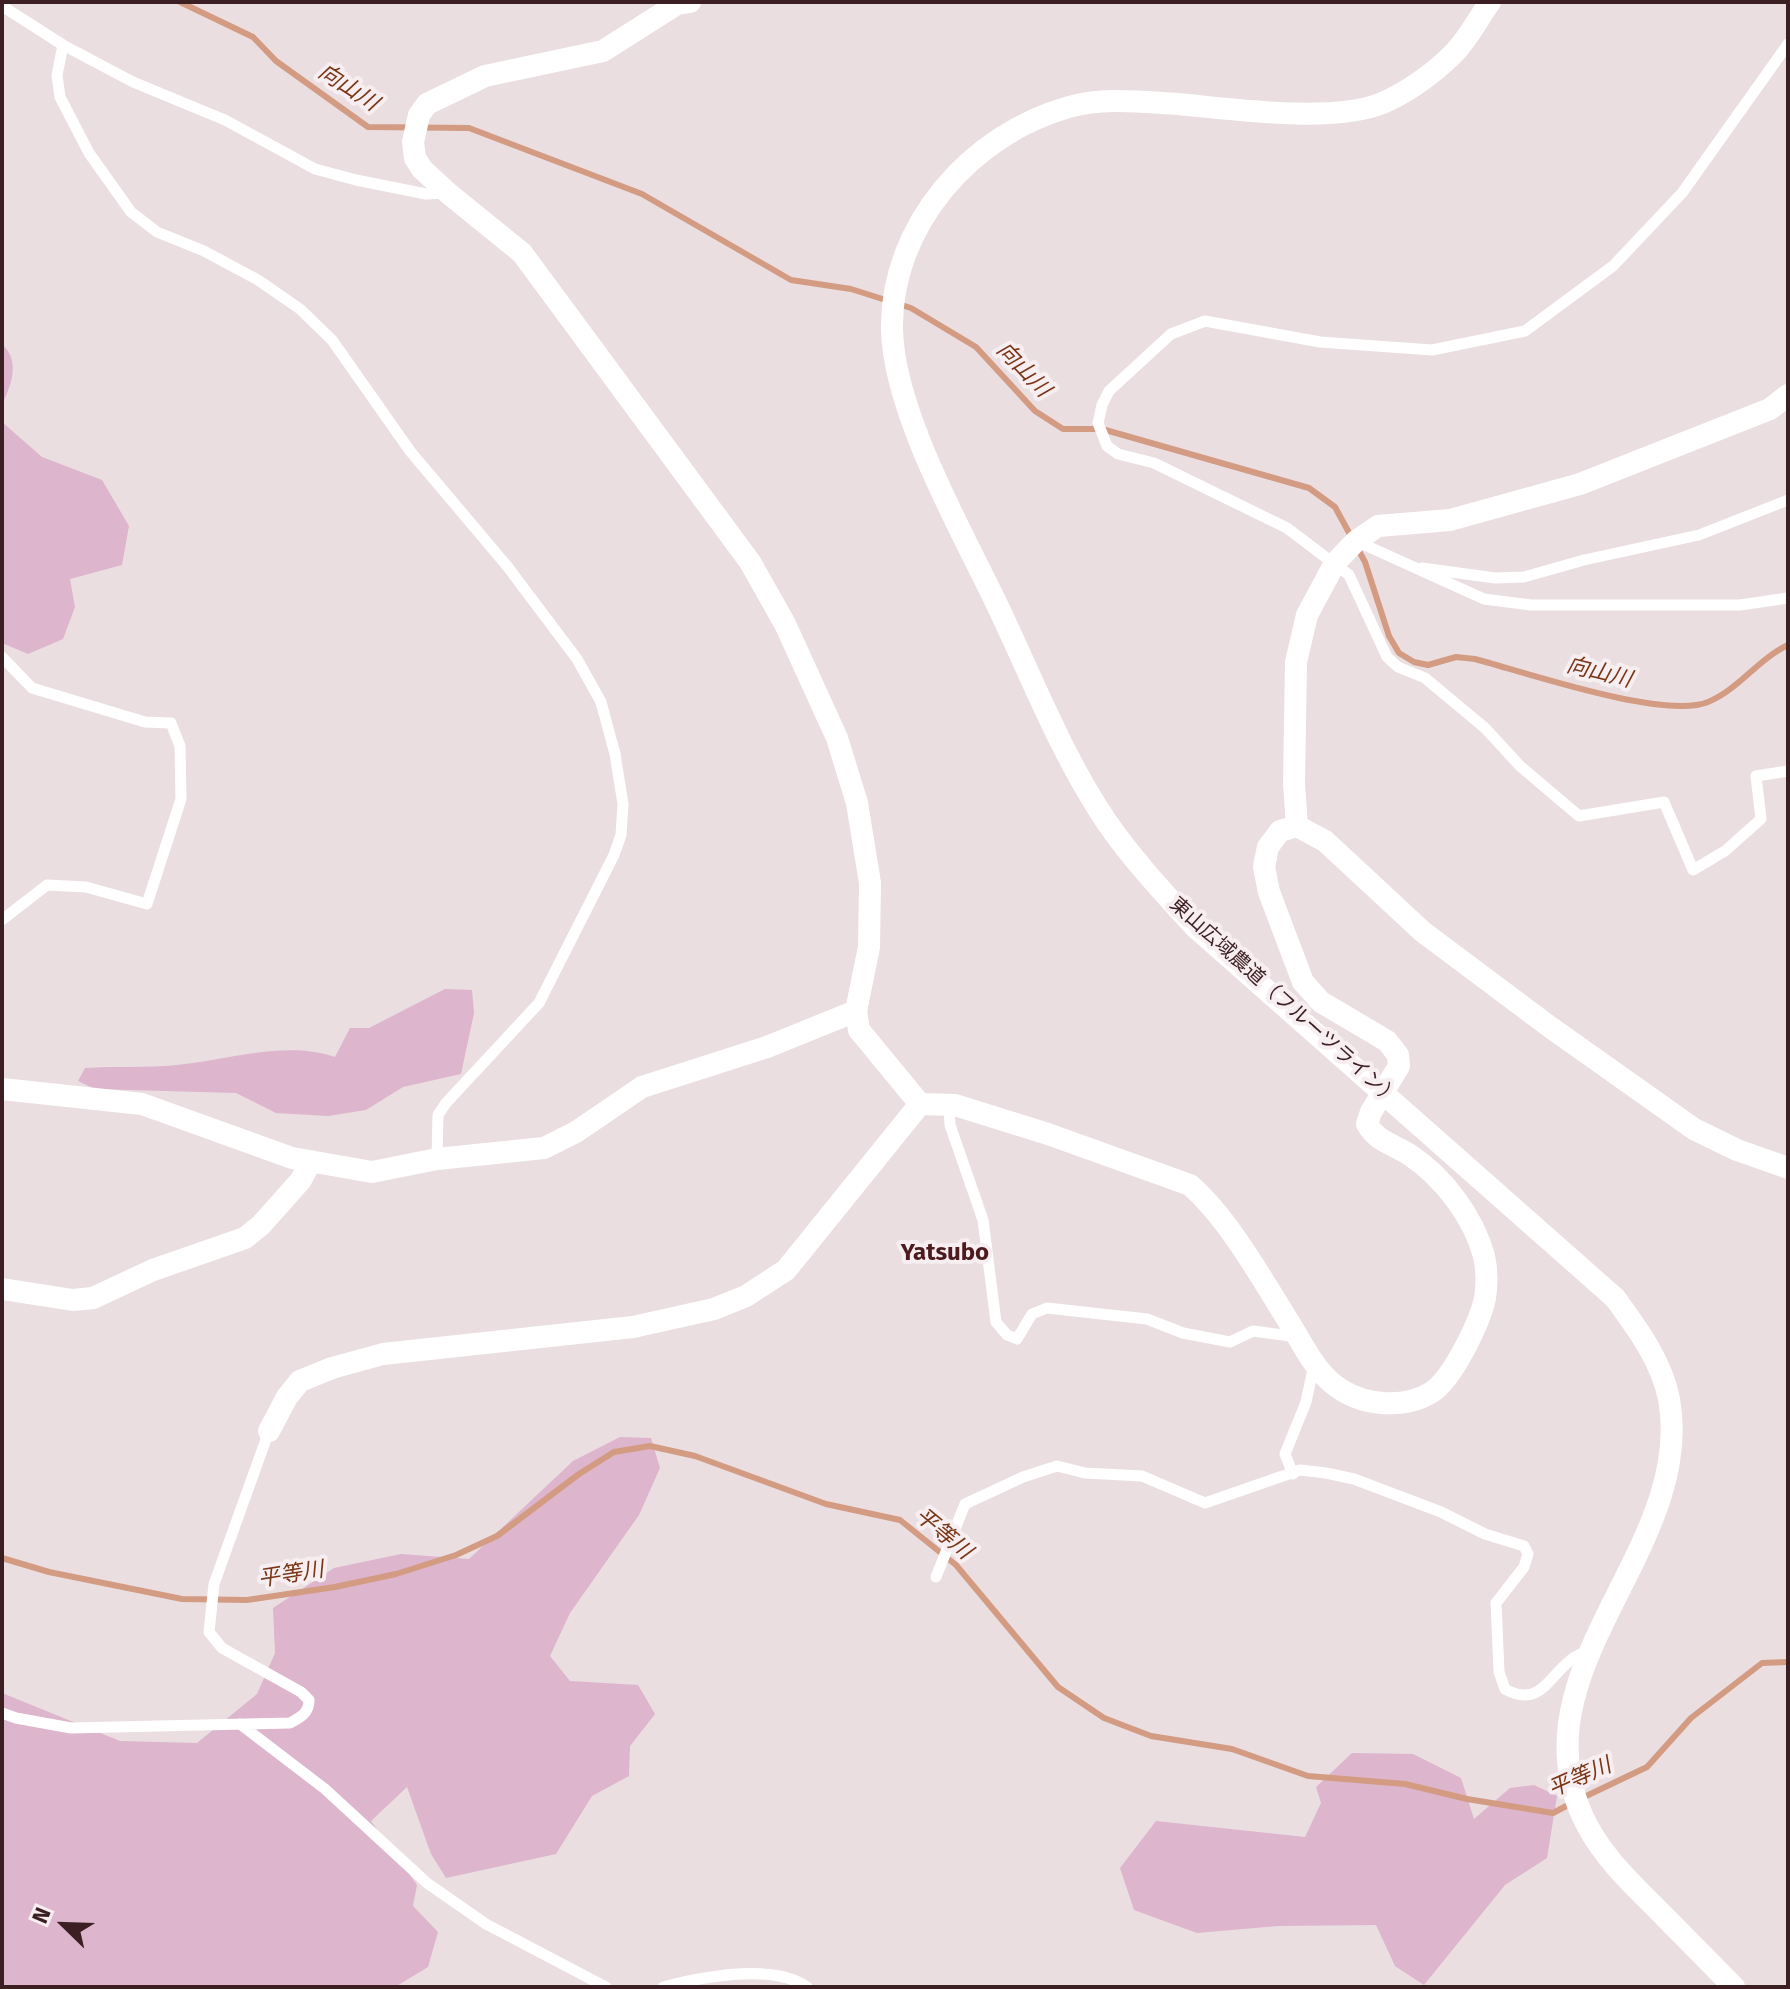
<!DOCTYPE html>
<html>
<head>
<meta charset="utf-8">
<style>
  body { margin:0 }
  #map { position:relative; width:1790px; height:1989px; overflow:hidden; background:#eadee1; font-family:"Fira Sans",sans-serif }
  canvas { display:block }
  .frame { position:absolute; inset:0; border:4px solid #3b1f22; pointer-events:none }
  .north { position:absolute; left:24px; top:1885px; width:80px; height:80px; -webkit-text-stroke:6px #f7eef1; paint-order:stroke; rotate:293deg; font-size:22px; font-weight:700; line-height:32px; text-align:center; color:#3b1f22 }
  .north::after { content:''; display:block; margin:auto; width:28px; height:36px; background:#3b1f22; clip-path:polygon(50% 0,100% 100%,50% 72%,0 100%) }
</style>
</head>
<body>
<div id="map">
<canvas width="1790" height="1989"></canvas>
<div class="frame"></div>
<div class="north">N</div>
</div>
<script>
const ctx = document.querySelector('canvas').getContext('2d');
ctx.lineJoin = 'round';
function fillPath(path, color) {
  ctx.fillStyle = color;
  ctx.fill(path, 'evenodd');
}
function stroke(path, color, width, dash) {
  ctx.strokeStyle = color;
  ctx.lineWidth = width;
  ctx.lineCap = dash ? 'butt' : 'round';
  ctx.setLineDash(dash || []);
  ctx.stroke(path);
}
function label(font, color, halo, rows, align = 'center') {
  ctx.font = font + ' "Fira Sans","Noto Sans JP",sans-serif';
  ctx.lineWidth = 8;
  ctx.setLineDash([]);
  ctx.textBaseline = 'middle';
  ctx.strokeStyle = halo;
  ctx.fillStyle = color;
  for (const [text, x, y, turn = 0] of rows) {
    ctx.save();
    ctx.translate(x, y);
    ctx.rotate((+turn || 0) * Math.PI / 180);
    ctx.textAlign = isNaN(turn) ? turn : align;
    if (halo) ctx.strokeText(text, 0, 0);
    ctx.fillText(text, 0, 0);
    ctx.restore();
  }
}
const green = new Path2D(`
  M2,344C21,362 11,385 2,405Z
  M2,422L42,457L102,480L129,526L122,565L70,579L75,607L63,639L28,654L2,643Z
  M445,989L472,990L474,1013L461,1074L403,1087L366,1110L328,1116L276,1113L236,1093L95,1089L78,1081L85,1068C116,1066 147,1068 177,1065C229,1060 284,1040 335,1057L350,1028H369Z
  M620,1437L651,1438L660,1468L639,1515L570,1613L550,1656L570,1681L638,1685L655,1714L630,1746L629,1776L592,1796L556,1854L446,1878L431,1854L407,1787L371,1821L417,1885L413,1906L438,1932L428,1967L395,1987H2V1693L120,1741L197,1743L257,1694L275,1653L273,1608L334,1568L401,1554L469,1559L573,1461Z
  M1352,1753L1413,1754L1461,1778L1474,1819L1510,1788L1534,1785L1557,1796L1547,1858L1505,1885L1424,1985L1395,1966L1376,1925L1278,1926L1197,1933L1134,1910L1120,1868L1156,1821L1305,1837L1321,1803L1316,1787Z`);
const stream = new Path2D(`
  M180,2L253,37L276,61L368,127L469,128L642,194L791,280L851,289L911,308L976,347L1035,411L1063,429H1102L1309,488L1335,507L1365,562L1389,636L1399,653L1414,662L1428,665L1456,657L1475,659C1524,672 1664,720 1708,702C1738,690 1758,659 1788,645
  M2,1558L49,1572L182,1599L247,1600L335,1587L396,1574L456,1555L497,1536L579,1474L614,1452L650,1446L695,1456L826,1504L900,1520L956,1565L1058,1687L1104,1718L1151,1736L1232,1749L1308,1776L1405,1784L1467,1799L1553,1813L1572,1803
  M1582,1798L1647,1767L1691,1718L1762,1663L1788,1662`);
const service = new Path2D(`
  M2,6L63,45L133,82L225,120L315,169L356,180L426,194L447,193
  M1788,44L1682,193L1613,266L1525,331L1432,350L1320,342L1205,321L1171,334L1109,391L1102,405L1098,423L1107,446L1118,454L1154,463L1287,528L1349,575L1387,657L1398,667L1425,678L1485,728L1520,766L1579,816L1664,802L1693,870L1725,851L1761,819L1756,776L1788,771
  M63,45L57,75L60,97L89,153L131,212L157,232L204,251L258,280L300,309L332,340L410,451L507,566L577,659L601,702L615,754L623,804L621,835L614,855L539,1003L446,1103L438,1115L437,1159
  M1356,541L1484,599L1531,605H1740L1788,598
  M1422,568L1495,578L1524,577L1584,560L1699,535L1788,500
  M2,657L32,688L145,722L171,723L180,746L181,799L147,904L86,887L47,885L2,920
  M949,1105L950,1125L983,1220L996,1322L1007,1335L1017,1339L1032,1314L1047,1308L1147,1319L1183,1333L1230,1342L1253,1331L1298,1337
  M1293,1474L1285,1454L1306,1402L1314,1365
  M936,1577L965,1504L1023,1477L1057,1466L1085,1473L1142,1476L1205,1503L1300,1470L1326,1473L1354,1479L1441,1512L1485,1534L1524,1546L1528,1554L1524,1567L1496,1603L1499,1672L1505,1689C1548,1713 1551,1659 1590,1651
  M2,1713L16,1718L71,1728L290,1723C301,1717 309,1713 309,1700L301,1692L222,1648L209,1632L214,1584L269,1431
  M240,1724L325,1789L427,1883L486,1924L606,1987
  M663,1987C702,1977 772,1963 807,1987`);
const minor = new Path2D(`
  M690,2L677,4L603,51L485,76L427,104L419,115L413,142L415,158L422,169L448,193L522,253L750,562L785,624L837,738L857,803L870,883L869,947L856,1011L859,1030L920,1104
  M1297,826L1294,784L1296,662L1307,615L1335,563L1356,541L1378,526L1450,520L1580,484L1770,409L1788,395
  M2,1089L142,1104L292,1158L372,1172L437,1159L544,1148L576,1132L642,1087L767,1047L856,1011
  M2,1289L73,1300L93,1298L153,1270L245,1238L261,1225L301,1180L311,1161
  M269,1431L287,1397L300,1381L332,1368L383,1354L633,1327L714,1309L746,1296L786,1270L920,1104L955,1105L1048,1134L1190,1185C1228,1218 1262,1279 1289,1322C1303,1345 1317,1375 1340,1389C1366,1406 1405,1409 1432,1392C1453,1378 1480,1322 1485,1298C1487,1285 1487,1269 1484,1256C1473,1216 1443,1177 1410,1155C1393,1144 1377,1142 1367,1124L1371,1112L1399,1066L1398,1055L1387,1041L1321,1002L1303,982L1269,892L1264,867L1268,847L1280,831L1297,826L1325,841L1423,932L1550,1027L1694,1129L1737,1150L1788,1168`);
const tertiary = new Path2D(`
  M1490,2C1478,19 1467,41 1452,55C1433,74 1405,94 1380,104C1329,123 1233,109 1178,104C1141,102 1105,97 1069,107C972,134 890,225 892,330C894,415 965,536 1001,613C1034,683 1063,757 1106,821C1132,859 1164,893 1195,927L1615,1298C1637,1328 1662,1362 1669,1399C1696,1547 1516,1667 1582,1815C1599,1853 1628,1880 1657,1909C1683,1935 1708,1961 1734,1987`);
const streetNames = [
  ["東山広域農道（フルーツライン）",1284,1002,42]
];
const waterNames = [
  ["向山川",348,88,33],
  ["向山川",1023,370,46],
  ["向山川",1599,673,14],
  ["平等川",943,1534,40],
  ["平等川",291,1575,-9],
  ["平等川",1580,1778,-24]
];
const quarterNames = [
  ["Yatsubo",945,1253]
];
fillPath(green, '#ddb5cc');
stroke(stream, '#d39b82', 6);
stroke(service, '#fff', 11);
stroke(minor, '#fff', 22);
stroke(tertiary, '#fff', 22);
label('20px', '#3b1f22', '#f7eef1', streetNames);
label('italic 22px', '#793616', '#f7eef1', waterNames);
label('bold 24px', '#4d1a1e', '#f7eef1', quarterNames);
</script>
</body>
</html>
